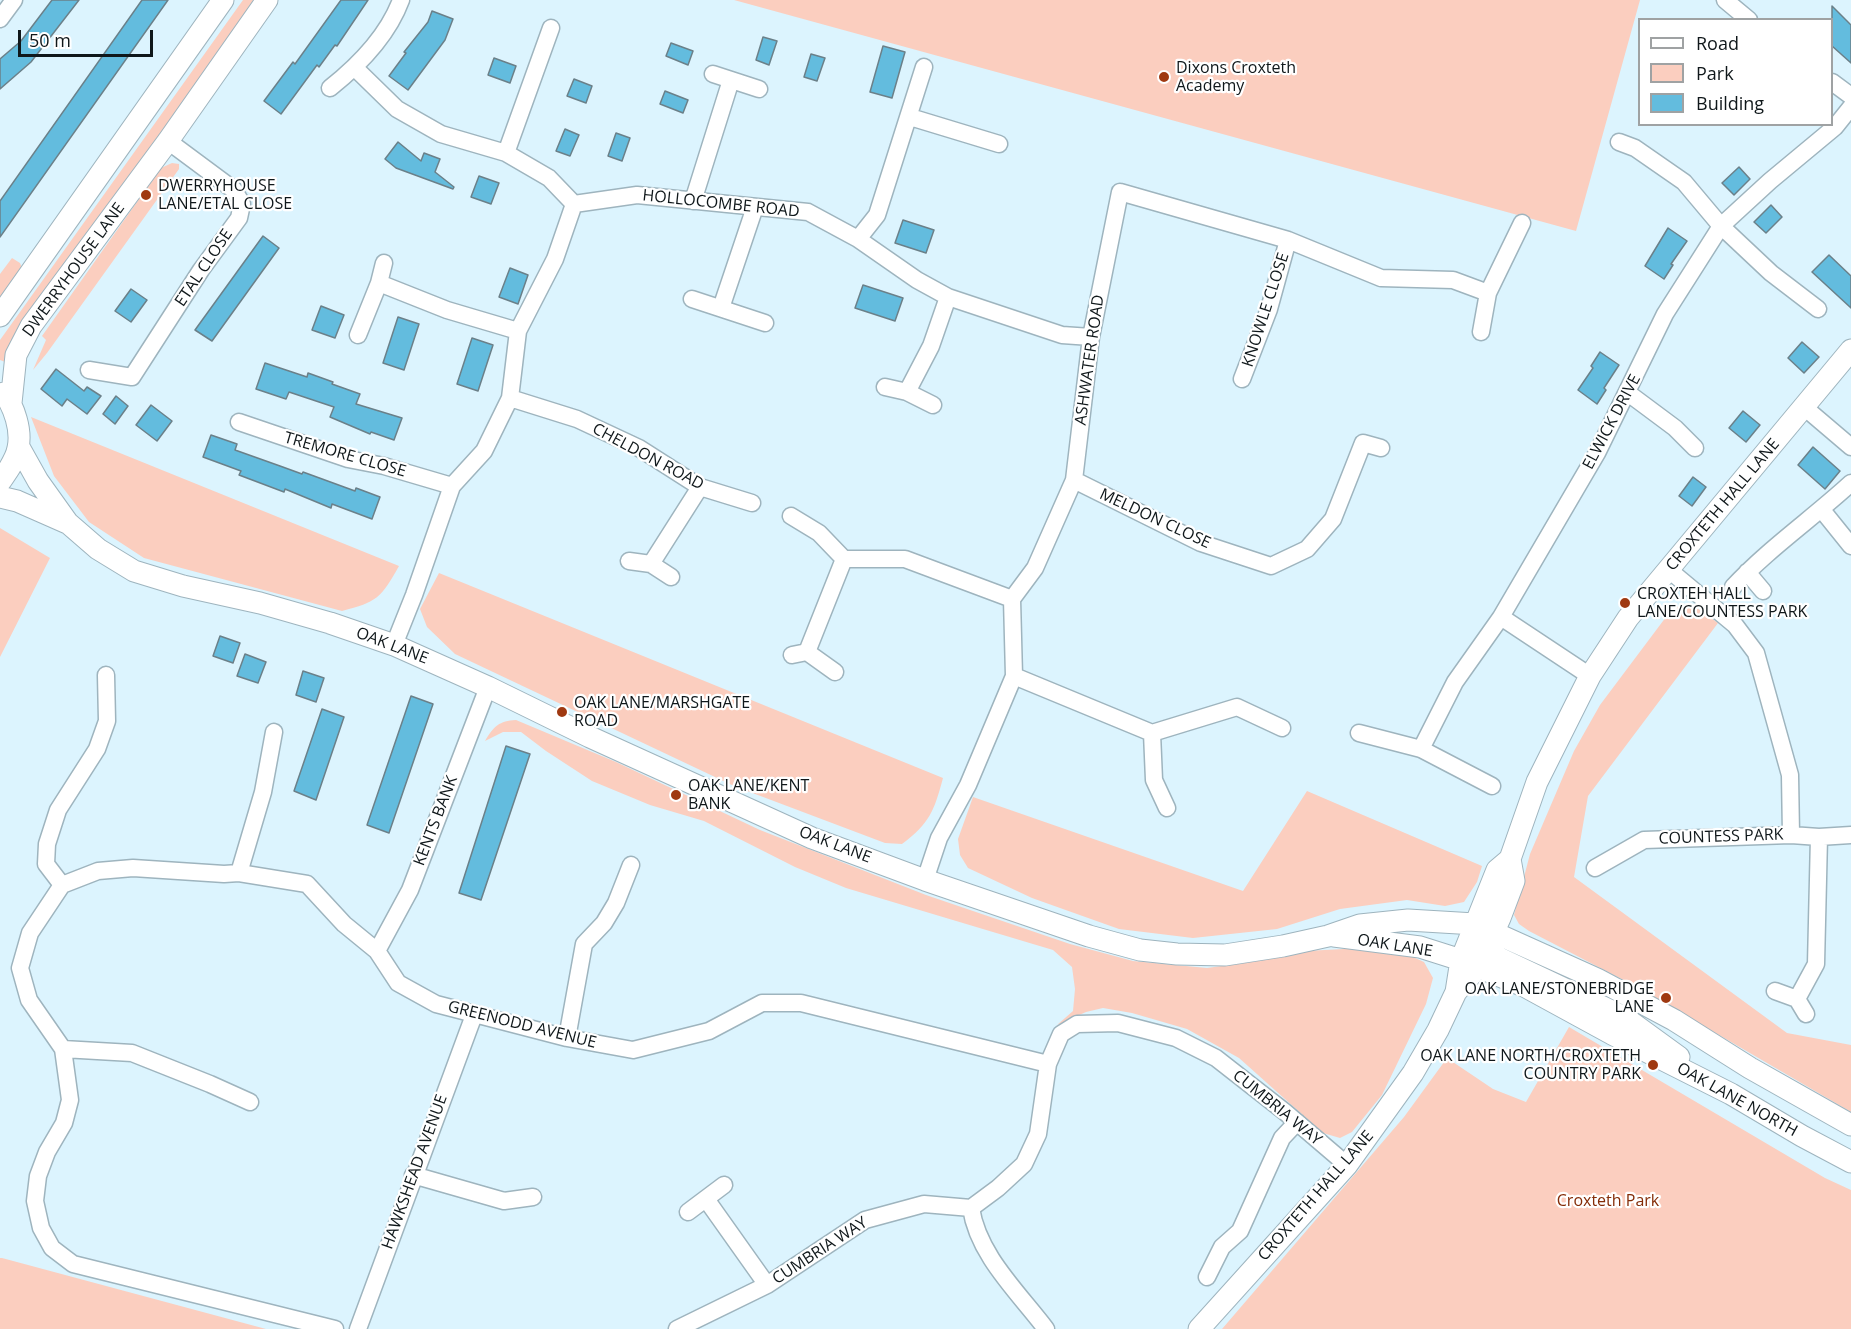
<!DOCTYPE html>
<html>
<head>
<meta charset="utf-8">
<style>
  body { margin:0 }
  #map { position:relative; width:1851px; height:1329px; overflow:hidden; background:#dcf4fe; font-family:"Open Sans",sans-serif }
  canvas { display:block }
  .legend { position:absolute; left:1638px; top:18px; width:195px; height:108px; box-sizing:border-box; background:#fff; border:2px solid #9fa2a3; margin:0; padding:8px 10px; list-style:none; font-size:18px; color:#0f171a }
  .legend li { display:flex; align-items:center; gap:12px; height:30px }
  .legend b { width:30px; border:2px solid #9fa2a3 }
  .scale { position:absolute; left:18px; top:30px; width:135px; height:27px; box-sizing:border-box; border:3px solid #0f171a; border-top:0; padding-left:8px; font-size:18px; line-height:21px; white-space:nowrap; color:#0f171a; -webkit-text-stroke:4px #fff; paint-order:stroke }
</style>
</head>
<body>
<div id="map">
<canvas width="1851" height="1329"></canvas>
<ul class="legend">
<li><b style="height:8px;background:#fff"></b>Road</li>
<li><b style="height:16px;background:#fbcebf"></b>Park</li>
<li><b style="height:16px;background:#63bcde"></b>Building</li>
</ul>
<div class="scale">50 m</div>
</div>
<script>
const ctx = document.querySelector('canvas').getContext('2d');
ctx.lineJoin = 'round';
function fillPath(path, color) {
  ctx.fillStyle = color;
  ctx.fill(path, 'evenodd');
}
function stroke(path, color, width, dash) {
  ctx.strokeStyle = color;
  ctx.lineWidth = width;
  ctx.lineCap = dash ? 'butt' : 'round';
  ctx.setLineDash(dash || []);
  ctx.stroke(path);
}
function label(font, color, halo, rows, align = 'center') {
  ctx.font = font + ' "Open Sans",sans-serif';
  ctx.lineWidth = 4.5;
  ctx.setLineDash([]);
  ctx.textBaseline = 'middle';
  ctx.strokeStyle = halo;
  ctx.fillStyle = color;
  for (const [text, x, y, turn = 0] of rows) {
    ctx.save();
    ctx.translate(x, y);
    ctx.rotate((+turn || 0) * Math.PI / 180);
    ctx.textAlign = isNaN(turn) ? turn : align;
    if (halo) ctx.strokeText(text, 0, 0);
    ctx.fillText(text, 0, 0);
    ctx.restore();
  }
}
const green = new Path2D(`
  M243,0H256L5,362L0,360V340Z
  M734,0H1640L1576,231Z
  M172,163L179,164V169L47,353L33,370L46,340L42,336L161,168Z
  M12,258L20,263L22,268L0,299V274Z
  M31,417L399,566C381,598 377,602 342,611L144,558L89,522L54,476Z
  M0,528L50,558L0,657Z
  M439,573L943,778C934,811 930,823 902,844L885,843L734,786L455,654L427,627L420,609Z
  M1681,605L1697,608L1718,623L1588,796L1574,877L1787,1033L1851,1045V1112L1635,986L1529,931L1519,924L1514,915L1530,854L1574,751L1600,705L1672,609Z
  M516,720L616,762L760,830L926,895L1070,944L1133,961L1207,968L1257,961L1305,951L1364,948L1404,953L1424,962L1433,978L1426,1004L1382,1095L1352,1132L1340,1138L1323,1133L1239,1058L1187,1029L1132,1013L1103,1008L1086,1012L1057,1025L1073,1011L1075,989L1072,967L1053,950L846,888L795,867L704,821L650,805L592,781L546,751L521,732H503L485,741C494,726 499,721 516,720Z
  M1307,791L1482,866L1477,882L1464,902L1445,906L1407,900L1340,909L1277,929L1193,938L1119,929L1032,898L968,868L960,855L958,839L973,797L1243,891Z
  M1569,1027L1825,1178L1851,1190V1329H1222L1404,1117L1447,1058L1493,1089L1526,1102Z
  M0,1258H2L266,1329H0Z`);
const building = new Path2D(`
  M52,0H79L31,62L0,89V59L21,41Z
  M142,0H168L0,237V201Z
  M341,0H368L337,46L335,45L319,67L317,65L281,114L264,101L293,62L295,64Z
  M1832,6L1851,25V63L1832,46Z
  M432,11L453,19L445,40L408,90L389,76L406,53L404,52L428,22Z
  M763,37L777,41L769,65L756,60Z
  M671,43L693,51L688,65L666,56Z
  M883,46L905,52L892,98L870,92Z
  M811,54L825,58L817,81L804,77Z
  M494,58L516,66L510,83L488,75Z
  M574,79L592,86L586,103L567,96Z
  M665,91L688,100L683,113L660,104Z
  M565,129L579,135L570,156L556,151Z
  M616,133L630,138L622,161L608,156Z
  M398,142L421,161L424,153L440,159L435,172L454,187L453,189L396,168L385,159Z
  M1739,167L1750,179L1734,195L1722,183Z
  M479,176L499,183L491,204L471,197Z
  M1771,205L1782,217L1766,233L1754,222Z
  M903,220L934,230L926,253L895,243Z
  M1668,228L1687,241L1671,264L1673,265L1664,279L1645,266Z
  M263,236L279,248L212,341L195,330Z
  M1829,255L1851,276V308L1812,272Z
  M510,268L528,275L518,304L499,297Z
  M863,285L903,298L895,321L855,308Z
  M131,289L147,300L131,322L115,311Z
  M321,306L344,315L335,338L312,330Z
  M398,317L419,324L404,370L383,363Z
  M472,338L493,345L478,391L457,384Z
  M1802,342L1819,357L1804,373L1788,358Z
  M1600,352L1619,365L1604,388L1606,390L1597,404L1578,390L1593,368L1591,366Z
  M265,363L307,377L308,373L333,382L332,384L360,394L356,404L402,418L394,440L371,432L370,434L330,417L334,407L289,392L286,399L256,389Z
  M56,369L84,391L87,387L101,396L87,414L67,399L62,406L41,389Z
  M116,396L128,406L115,424L103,414Z
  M151,405L172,421L157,441L136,425Z
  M1743,411L1760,425L1746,442L1729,428Z
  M211,435L237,444L235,450L280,466L302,474L303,472L355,491L356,488L380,497L372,519L332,504L331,508L285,489L284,492L239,475L241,471L203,457Z
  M1813,447L1840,471L1825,489L1798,465Z
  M1693,477L1706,487L1692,506L1679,496Z
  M220,636L240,643L233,663L213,656Z
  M245,654L266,662L258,683L237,676Z
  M303,671L324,678L316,702L296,695Z
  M411,696L433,704L389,833L367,825Z
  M322,709L344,717L316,800L294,791Z
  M506,746L530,754L481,900L459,893Z`);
const minor = new Path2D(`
  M1725,0L1749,20
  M0,19L14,0
  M355,68L397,109L441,134L506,153L549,178L574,204L555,259L518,331L510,398L484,451L452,486L414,595L394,645
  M713,74L759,89
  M1832,82L1851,96
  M330,88C359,65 388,35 401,0
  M910,117L999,144
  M1619,142L1635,148L1684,182L1721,226L1771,273L1818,309
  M506,153L551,28
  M693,201L731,80
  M574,204L637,195L808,212L858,239L917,280L948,297L1062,335L1091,337
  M858,239L877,215L924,67
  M379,283L447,310L518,331
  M692,299L765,323
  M721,308L755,207
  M1481,332L1488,293L1522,223
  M358,335L379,283L384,263
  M89,370L132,377L201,270L239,218L242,204L234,190L168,141
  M1242,379L1269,309L1288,240
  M885,387L907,392L933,405
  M907,392L931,346L948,297
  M1628,393L1675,428L1695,448
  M510,398L577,419L639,448L700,487L752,503
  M1804,407L1851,447
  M239,422L348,459L384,466L452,486
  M1074,480L1201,543L1271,566L1307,549L1333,519L1363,443L1381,448
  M1822,510L1851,546
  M791,516L819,533L844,559H905L1012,599
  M629,561L651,564L671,577
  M651,564L700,487
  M1669,570L1735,625L1756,653L1790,775L1791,835
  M1747,572L1763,591
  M1733,587C1768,549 1813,518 1851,483
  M1501,617L1590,676
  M807,652L844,559
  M792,655L807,652L835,672
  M1014,676L1152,733L1237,707L1282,728
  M1152,733L1154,780L1167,808
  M1359,733L1421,749L1492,786
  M1421,749L1455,682L1501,617L1597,453L1665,314L1721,226L1770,181L1835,127L1851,107
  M1595,868L1644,840L1791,835L1819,837L1851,835
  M239,873L263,792L274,732
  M925,880L939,838L968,785L1014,676L1012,599L1035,568L1074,480L1091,337L1120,192L1288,240L1381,278L1453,280L1488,293
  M62,885L46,864L47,844L58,810L97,749L107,721L106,675
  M377,951L410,890L488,687
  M1775,991L1797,999L1806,1014
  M1797,999L1816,964L1819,837
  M567,1038L584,944L604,923L616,903L631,865
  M63,1049L132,1053L210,1084L250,1102
  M413,1175L504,1201L533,1197
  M706,1199L767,1285
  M971,1208C978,1255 1018,1292 1046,1329
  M688,1212L724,1185
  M1207,1277L1222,1247L1240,1231L1282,1138L1297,1122
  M335,1329L73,1264L52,1248L41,1228L35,1201L38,1176L47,1152L64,1123L70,1100L63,1049L29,1000L20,968L30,933L62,885L98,871L133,868L224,874L239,873L307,884L344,924L377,951L398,983L436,1004L567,1038L633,1050L709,1031L762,1003H801L1048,1064
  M358,1329L474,1015
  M677,1329L767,1285L865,1220L924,1204L971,1208L998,1188L1024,1164L1038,1134L1048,1064L1061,1034L1077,1024L1118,1023L1176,1038L1216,1058L1285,1112L1347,1165`);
const tertiary = new Path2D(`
  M0,316L223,0
  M11,403L16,355L31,326L168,141L267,0
  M19,447L38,481L68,523L98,549L134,571L183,586L260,603L330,623L394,645L488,687L590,737L812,838L925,880L1089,936L1140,950L1177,954L1225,955L1283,946L1328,936L1360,925L1408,920L1475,924L1597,979L1674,1020L1750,1068L1851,1125
  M0,482C7,472 16,460 18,448C22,430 14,407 4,393
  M0,497L17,501L67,523
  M1481,935L1497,957L1624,1017L1679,1057
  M1334,936L1420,947L1461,960L1524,986L1612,1034L1731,1094L1802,1136L1851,1162
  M1456,992L1478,967L1500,918L1514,881L1510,859L1537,782L1590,676L1628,618L1851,350
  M1199,1329L1347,1165L1413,1073L1438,1030L1456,992L1461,960L1497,870L1510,859`);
const markers = [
  [1164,77,6,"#9f3911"],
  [146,195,6,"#9f3911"],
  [1625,603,6,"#9f3911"],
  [562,712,6,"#9f3911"],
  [676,795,6,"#9f3911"],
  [1666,998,6,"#9f3911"],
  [1653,1065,6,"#9f3911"]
];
const poiNames = [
  ["Dixons Croxteth",1176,68],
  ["Academy",1176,86],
  ["DWERRYHOUSE",158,186],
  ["LANE/ETAL CLOSE",158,204],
  ["CROXTEH HALL",1637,594],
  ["LANE/COUNTESS PARK",1637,612],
  ["OAK LANE/MARSHGATE",574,703],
  ["ROAD",574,721],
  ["OAK LANE/KENT",688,786],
  ["BANK",688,804],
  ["OAK LANE/STONEBRIDGE",1654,989,"right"],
  ["LANE",1654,1007,"right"],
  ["OAK LANE NORTH/CROXTETH",1641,1056,"right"],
  ["COUNTRY PARK",1641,1074,"right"]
];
const streetNames = [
  ["HOLLOCOMBE ROAD",721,204,6],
  ["ETAL CLOSE",204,268,-56],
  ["DWERRYHOUSE LANE",74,270,-54],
  ["KNOWLE CLOSE",1266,310,-72],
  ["ASHWATER ROAD",1090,360,-82],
  ["ELWICK DRIVE",1612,422,-62],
  ["TREMORE CLOSE",345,455,16],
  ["CHELDON ROAD",648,457,28],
  ["CROXTETH HALL LANE",1723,505,-50],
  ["MELDON CLOSE",1155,519,25],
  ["OAK LANE",392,646,21],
  ["KENTS BANK",436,821,-69],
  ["COUNTESS PARK",1721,837,-2],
  ["OAK LANE",835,845,21],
  ["OAK LANE",1395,946,9],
  ["GREENODD AVENUE",522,1025,14],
  ["OAK LANE NORTH",1737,1100,29],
  ["CUMBRIA WAY",1277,1108,39],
  ["HAWKSHEAD AVENUE",415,1172,-70],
  ["CROXTETH HALL LANE",1316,1196,-49],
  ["CUMBRIA WAY",820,1251,-33]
];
const parkNames = [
  ["Croxteth Park",1608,1201]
];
fillPath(green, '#fbcebf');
fillPath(building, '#63bcde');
stroke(building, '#6b8089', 1.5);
stroke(minor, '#9eb4be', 19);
stroke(tertiary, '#9eb4be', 23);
stroke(minor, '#fff', 16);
stroke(tertiary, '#fff', 21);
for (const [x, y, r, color] of markers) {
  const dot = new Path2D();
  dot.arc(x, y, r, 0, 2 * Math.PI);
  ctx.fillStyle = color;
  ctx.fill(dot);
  stroke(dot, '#fff', 2);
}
label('16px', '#0f171a', '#fff', poiNames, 'left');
label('16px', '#0f171a', '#fff', streetNames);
label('16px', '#842c07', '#fff', parkNames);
</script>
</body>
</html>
